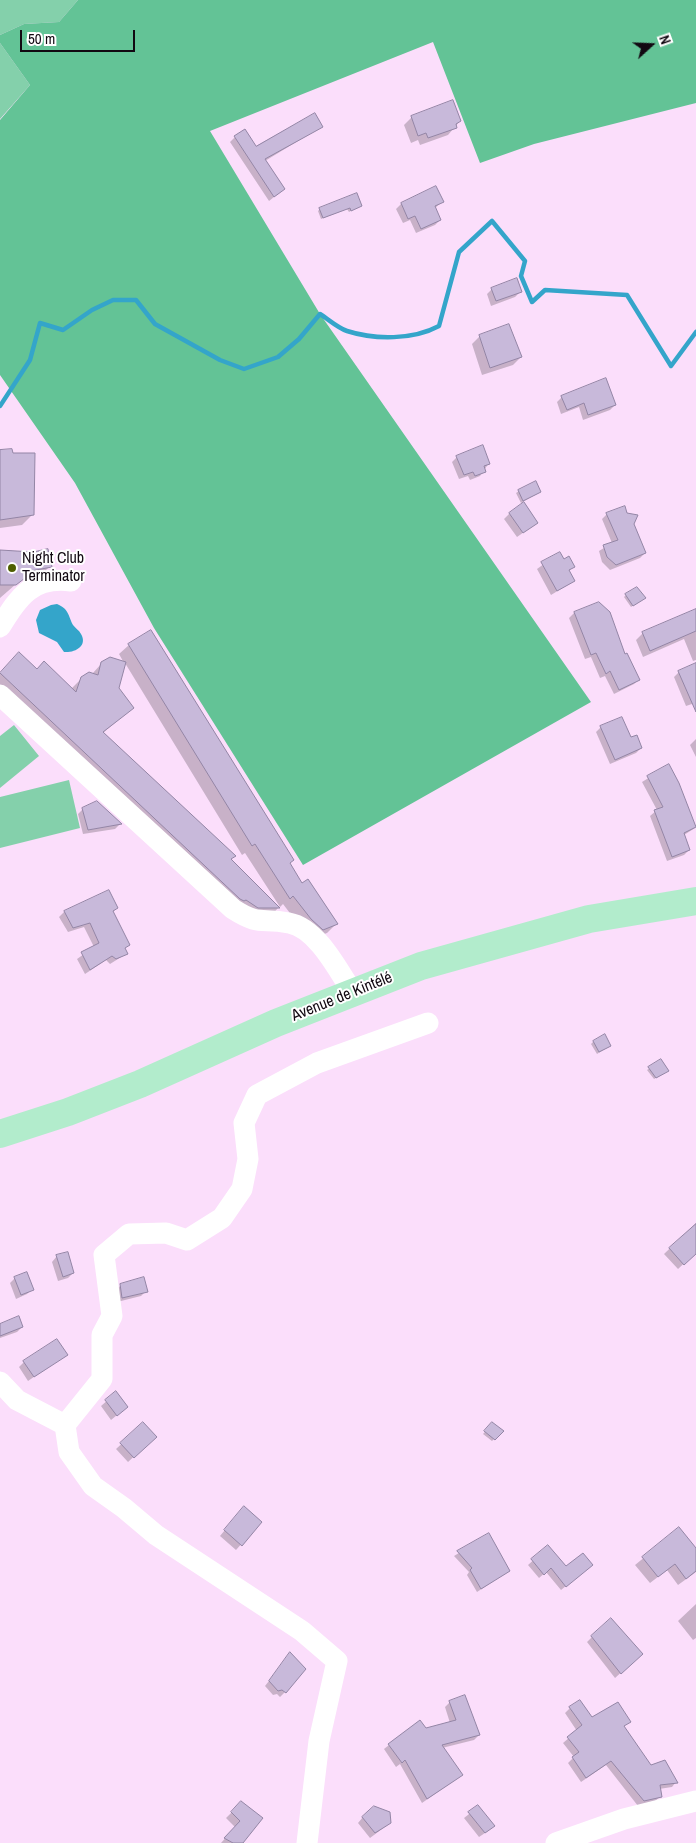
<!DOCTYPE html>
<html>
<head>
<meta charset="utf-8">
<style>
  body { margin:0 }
  #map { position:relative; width:696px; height:1843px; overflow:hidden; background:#fbdefb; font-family:"Archivo Narrow",sans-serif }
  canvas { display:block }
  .north { position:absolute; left:626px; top:20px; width:50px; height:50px; -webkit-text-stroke:4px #fff; paint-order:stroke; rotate:70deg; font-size:14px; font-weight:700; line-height:20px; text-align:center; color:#120912 }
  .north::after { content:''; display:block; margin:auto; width:18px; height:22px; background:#120912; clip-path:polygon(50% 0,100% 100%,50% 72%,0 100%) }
  .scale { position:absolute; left:20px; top:30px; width:115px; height:22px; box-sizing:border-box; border:2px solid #120912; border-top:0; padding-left:6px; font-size:15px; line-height:18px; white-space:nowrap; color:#120912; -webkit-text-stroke:4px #fff; paint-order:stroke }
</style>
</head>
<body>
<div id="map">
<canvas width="696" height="1843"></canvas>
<div class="north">N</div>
<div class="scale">50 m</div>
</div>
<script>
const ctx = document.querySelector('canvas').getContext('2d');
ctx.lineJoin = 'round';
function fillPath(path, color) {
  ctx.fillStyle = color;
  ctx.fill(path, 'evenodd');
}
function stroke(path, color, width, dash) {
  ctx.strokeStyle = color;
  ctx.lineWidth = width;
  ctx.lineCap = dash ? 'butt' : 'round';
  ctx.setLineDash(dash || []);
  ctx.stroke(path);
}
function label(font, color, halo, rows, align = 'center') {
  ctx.font = font + ' "Archivo Narrow",sans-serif';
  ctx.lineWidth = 4;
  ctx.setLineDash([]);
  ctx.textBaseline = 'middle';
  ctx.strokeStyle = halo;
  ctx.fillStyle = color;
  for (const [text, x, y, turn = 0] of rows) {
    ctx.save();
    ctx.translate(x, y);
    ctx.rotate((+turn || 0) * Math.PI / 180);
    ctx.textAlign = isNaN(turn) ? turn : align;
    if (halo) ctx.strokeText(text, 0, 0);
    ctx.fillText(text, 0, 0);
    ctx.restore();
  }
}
const green = new Path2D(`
  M0,0H78L59,22L24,24L0,35Z
  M0,43L30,85L0,119Z
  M14,725L39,756L0,788V736Z
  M69,780L80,828L0,848V797Z`);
const forest = new Path2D(`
  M78,0H696V103L534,144L480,163L433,42L210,131L320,314L591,702L303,865L154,628L75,483L0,375V120L30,85L0,43V35L24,24L59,22Z`);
const water = new Path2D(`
  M57,604C69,609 68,615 73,625C75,628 79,630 81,634C88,646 75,653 64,652L57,642L39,633L36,620L40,610L51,605Z`);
const shadow = new Path2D(`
  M412,117L460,121L448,135L420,145L418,140L411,143L404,125Z
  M321,127L265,161L284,189L269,201L230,142L235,137L256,147Z
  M436,188L442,202L435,208L440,220L435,225L416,233L410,220L403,223L396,209L401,204Z
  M360,206L349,212L347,209L321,219L318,211L320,209Z
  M492,289L520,292L515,297L491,306L487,294Z
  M480,336L521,357L513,365L482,375L472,344Z
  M562,397L615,405L610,410L583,420L579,407L561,414L557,402Z
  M0,451L12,455L33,514L22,525L0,528Z
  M457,457L489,463L480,476L470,480L468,476L459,479L452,462Z
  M519,491L540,492L521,503L516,493Z
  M509,514L537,523L517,537L504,519Z
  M607,514L632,524L645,553L640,558L610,570L602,562L599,551L612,543L602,519Z
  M0,551L50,566L43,573L23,578L0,598Z
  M559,553L563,561L573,567L569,571L574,581L551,595L537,569Z
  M626,595L644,598L631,607L624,597Z
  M599,603L624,656L639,679L634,684L614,694L605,676L600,678L591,657L585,659L569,618L574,613Z
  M696,611V660L693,661L684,639L643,657L636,640L643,633Z
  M150,631L302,885L336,924L327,933L314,938L302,929L283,904L280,907L245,853L242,855L125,663L114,684L132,708L103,733L278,908L270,917L249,916L0,690V674L11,663L37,670L71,689L82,678L92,674L102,663H124L119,654L129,645Z
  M696,665V706L695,703L686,706L674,677L679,672Z
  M601,727L630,739L641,748L636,753L610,764L596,732Z
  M696,739V757L690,745Z
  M668,766L695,828L684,835L689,850L684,855L667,861L650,816L657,810L642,782Z
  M83,809L120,824L115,829L83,834L78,814Z
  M108,892L117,908L113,912L126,954L110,964L106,960L85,974L77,959L94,947L84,927L68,932L59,917L64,912Z
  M593,1042L610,1046L597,1054L591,1044Z
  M660,1061L665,1073L654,1079L647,1070Z
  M696,1223V1245L693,1255L678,1269L664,1254Z
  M57,1256L73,1273L68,1278L58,1281L52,1262Z
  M15,1278L32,1289L27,1294L16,1299L10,1283Z
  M121,1285L146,1291L141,1296L117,1302L116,1290Z
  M0,1325L22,1327L17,1332L0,1338Z
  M66,1355L28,1381L19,1367L24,1362Z
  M116,1393L122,1411L111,1420L101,1406Z
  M143,1424L155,1437L128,1462L116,1449Z
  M492,1424L502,1431L492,1441L483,1434Z
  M239,1513L261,1522L236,1550L220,1536Z
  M679,1529L696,1550V1572L678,1585L667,1570L650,1583L635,1565Z
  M488,1535L509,1571L477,1592L467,1575L469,1572L454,1556Z
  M548,1547L567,1568L587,1569L561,1590L546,1572L539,1578L528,1565Z
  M696,1604V1638L693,1640L678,1621Z
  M592,1637L636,1659L615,1678L587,1642Z
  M290,1654L285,1692L280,1697L277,1694L273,1695L265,1686Z
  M450,1702L479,1735L474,1740L442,1748L462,1775L422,1803L400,1764L396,1767L384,1749L389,1745L425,1730L450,1723L445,1707Z
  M570,1708L591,1718L629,1722L623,1727L650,1766L676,1782L672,1787L659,1789L661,1796L655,1801L638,1806L606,1765L581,1782L568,1763L574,1757L563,1743L577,1731L565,1713Z
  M241,1803V1843H221L235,1827L226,1818Z
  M478,1807L488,1831L479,1837L464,1818Z
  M363,1817L390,1823L370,1838L358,1823Z`);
const stream = new Path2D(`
  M0,406L30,360L40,323L63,330L92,310L113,300H136L155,324L220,360L244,369L278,357L299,339L320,314C328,319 338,328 347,331C375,340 413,340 439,326L459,252L492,221L525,261L521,276L532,302L545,290L627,295L671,366L696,332`);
const building = new Path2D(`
  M453,100L461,121L456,124L457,128L428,138L426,133L418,136L411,116Z
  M315,113L323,127L265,159L285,189L274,197L234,136L245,129L256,146Z
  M436,186L444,202L435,206L441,220L421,229L415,216L408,219L401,203Z
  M357,193L362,206L351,211L350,208L323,218L319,208Z
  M517,278L522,292L496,301L491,288Z
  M509,324L522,357L490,368L479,335Z
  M606,378L616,405L588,415L584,403L567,410L561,396Z
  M483,445L490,464L484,466L486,472L475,476L473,472L464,475L456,456Z
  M12,449L13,453H35L34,515L0,520V450Z
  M536,481L541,492L523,501L518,490Z
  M524,502L538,523L523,533L509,513Z
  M625,506L627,513L638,515L634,524L646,553L616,565L607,557L603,545L618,540L606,513Z
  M48,549L52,567L25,572V578L16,585H0V550L33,552Z
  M560,552L564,559L569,556L575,567L569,570L575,581L557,591L541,562Z
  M637,587L646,598L633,606L625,594Z
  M599,602L610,612L625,654L627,653L640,680L619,690L610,671L606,674L596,653L591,655L574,612Z
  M696,609V631L650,651L642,632Z
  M151,630L294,860L290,863L302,883L308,879L338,924L323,930L311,919L293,896L290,899L255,844L252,846L128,644Z
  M19,652L37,669L44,661L76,692L81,677L89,672L98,675L101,662L110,657L126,662L119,688L134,708L103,732L236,856L231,859L280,908H258L246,900L244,901L240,899L0,673Z
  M696,663V712L678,671Z
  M622,717L631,737L637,735L642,748L615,760L600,726Z
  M669,764L679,783L696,827L684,833L690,850L672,857L654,810L663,807L647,776Z
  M97,801L122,824L88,830L82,808Z
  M109,890L118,908L113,911L130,945L125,948L128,954L116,959L112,956L90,970L81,952L99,943L90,923L73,928L64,911Z
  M605,1034L611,1046L599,1052L593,1041Z
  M661,1059L669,1071L656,1078L648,1067Z
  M696,1224V1254L684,1265L669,1248Z
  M68,1252L74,1273L63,1277L56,1255Z
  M27,1272L34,1290L21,1295L14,1277Z
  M144,1277L148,1292L122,1298L120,1284Z
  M19,1316L23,1327L0,1336V1324Z
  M57,1339L68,1355L34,1377L23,1361Z
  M116,1391L128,1407L117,1416L105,1400Z
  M143,1422L157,1437L134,1458L120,1443Z
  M492,1422L504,1431L495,1440L484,1431Z
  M244,1506L262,1522L242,1546L224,1530Z
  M679,1527L696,1548V1571L686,1579L675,1564L658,1577L642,1557Z
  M489,1533L510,1571L481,1589L470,1570L472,1568L457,1551Z
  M548,1545L566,1566L583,1553L593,1565L566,1587L551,1568L544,1575L531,1559Z
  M611,1618L643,1654L621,1674L591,1636Z
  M290,1652L306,1669L286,1693L282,1690L278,1691L269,1681Z
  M465,1695L480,1735L442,1745L463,1775L427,1799L405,1760L402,1763L388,1744L420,1720L426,1728L456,1720L449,1701Z
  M580,1700L592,1717L618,1702L631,1722L624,1726L651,1765L665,1760L678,1783L660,1785L662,1797L644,1801L611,1761L586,1778L572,1757L579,1752L567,1737L582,1725L569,1707Z
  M241,1801L263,1818L243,1843H233L224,1838L240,1821L231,1812Z
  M478,1805L495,1826L485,1833L468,1812Z
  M374,1806L390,1812L391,1823L375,1833L362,1817Z`);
const minor = new Path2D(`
  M0,627C19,597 32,576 71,581
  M0,695L233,909C261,927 261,917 289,923C317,928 338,970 353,993
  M0,1382L17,1400L65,1425
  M307,1843L319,1741L337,1661L302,1631L156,1535L124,1508L93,1486L69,1452L65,1425L102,1379V1335L112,1316L104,1255L129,1234L166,1233L187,1240L222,1218L242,1189L248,1159L244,1123L257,1095L317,1063L428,1023
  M556,1843L624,1819L696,1801`);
const major = new Path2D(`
  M0,1134L68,1112L140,1084L276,1023L421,966L589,919L696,901`);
const markers = [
  [12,568,5,"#4e5e00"]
];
const poiNames = [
  ["Night Club",22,559],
  ["Terminator",22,577]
];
const streetNames = [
  ["Avenue de Kintélé",342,997,-22]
];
fillPath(green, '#84d0ab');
fillPath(forest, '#63c396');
fillPath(water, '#34a5ca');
fillPath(shadow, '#0003');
stroke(stream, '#34a5ca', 4.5);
fillPath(building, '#c8b9da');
stroke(building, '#9385a5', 1);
stroke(minor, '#fff', 21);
stroke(major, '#b2eccc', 28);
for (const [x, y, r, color] of markers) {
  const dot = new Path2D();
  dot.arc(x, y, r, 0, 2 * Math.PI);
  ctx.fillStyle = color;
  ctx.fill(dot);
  stroke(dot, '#fff', 2);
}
label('16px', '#120912', '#fff', poiNames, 'left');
label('16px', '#120912', '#fff', streetNames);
</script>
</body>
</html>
